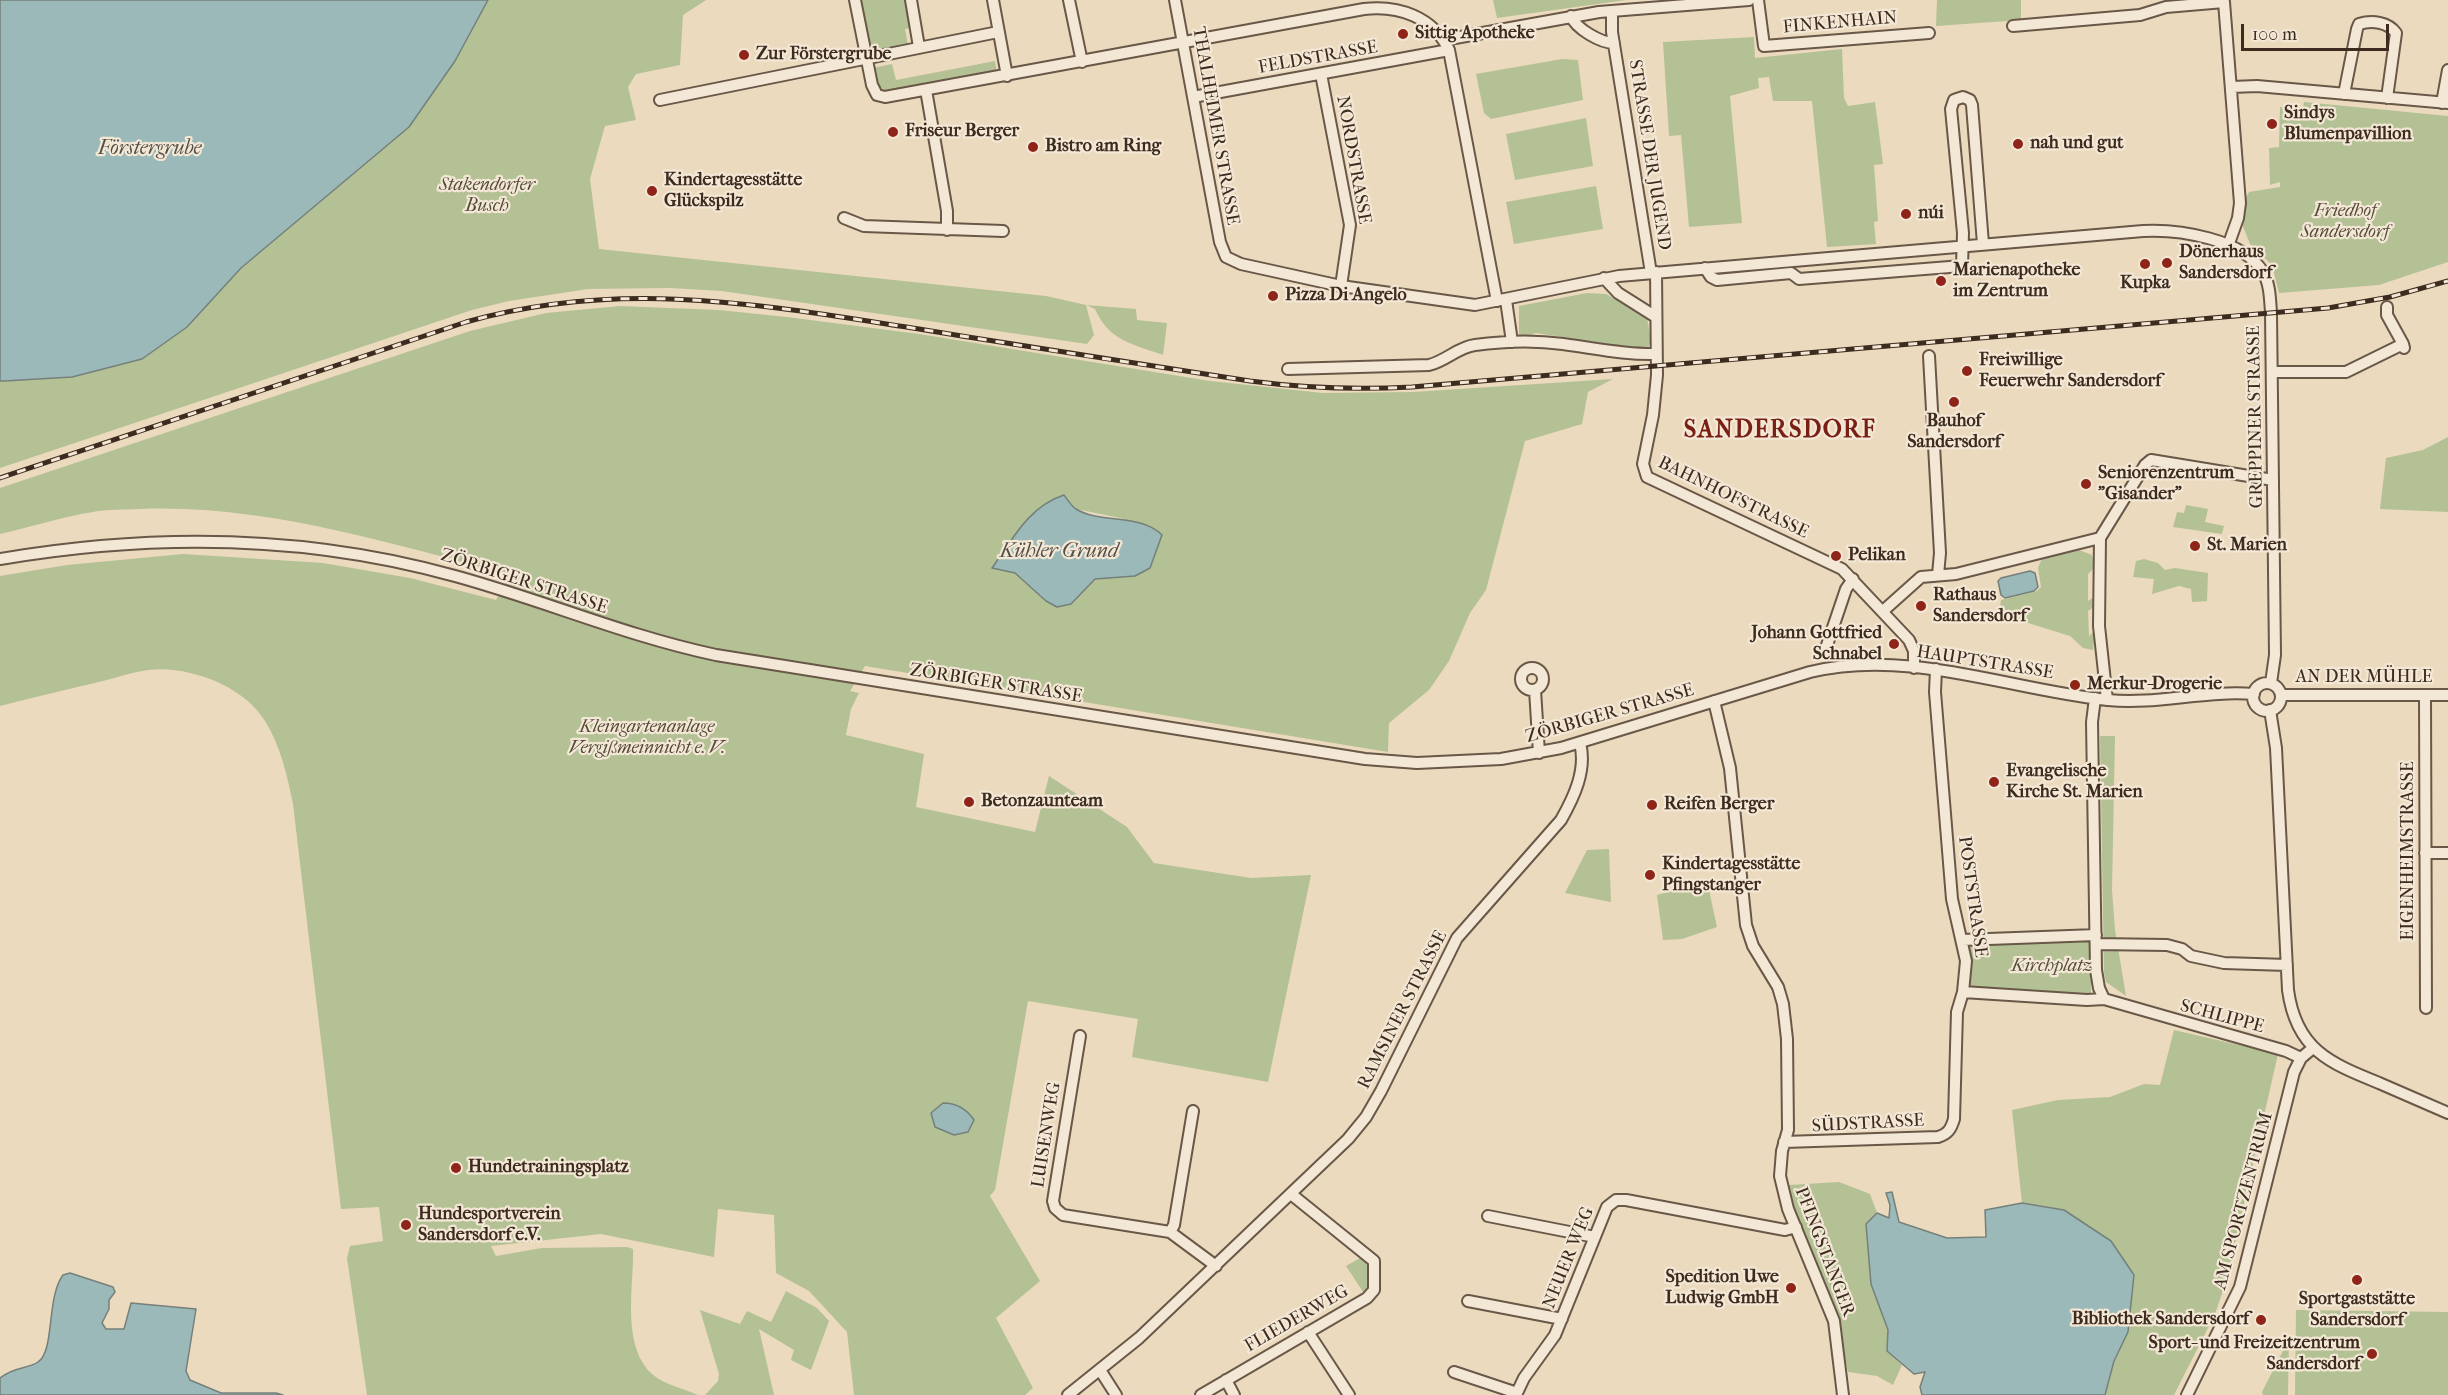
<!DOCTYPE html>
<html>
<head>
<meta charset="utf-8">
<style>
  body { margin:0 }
  #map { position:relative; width:2448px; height:1395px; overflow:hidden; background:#ecdabe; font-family:"IM FELL French Canon",serif }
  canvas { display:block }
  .scale { position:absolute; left:2241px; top:24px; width:148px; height:27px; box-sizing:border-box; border:3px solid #3d2b1f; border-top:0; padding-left:8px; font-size:18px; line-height:21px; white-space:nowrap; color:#3d2b1f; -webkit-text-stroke:4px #f3e7d5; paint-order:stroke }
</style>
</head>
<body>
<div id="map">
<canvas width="2448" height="1395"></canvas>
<div class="scale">100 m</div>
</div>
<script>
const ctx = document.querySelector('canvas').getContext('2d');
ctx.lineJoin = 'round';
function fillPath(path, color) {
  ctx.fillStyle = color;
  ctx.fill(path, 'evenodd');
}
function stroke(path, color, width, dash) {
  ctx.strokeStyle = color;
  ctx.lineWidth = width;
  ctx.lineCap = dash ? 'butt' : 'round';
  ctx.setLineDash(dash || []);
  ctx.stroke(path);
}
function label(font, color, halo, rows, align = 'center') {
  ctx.font = font + ' "IM FELL French Canon",serif';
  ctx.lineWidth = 4.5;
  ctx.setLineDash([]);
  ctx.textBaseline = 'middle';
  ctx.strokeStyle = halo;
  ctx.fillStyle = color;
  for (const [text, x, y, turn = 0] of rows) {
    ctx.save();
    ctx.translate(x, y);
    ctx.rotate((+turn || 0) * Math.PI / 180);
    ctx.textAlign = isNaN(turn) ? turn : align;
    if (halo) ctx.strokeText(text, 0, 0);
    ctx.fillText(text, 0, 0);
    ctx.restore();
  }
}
const green = new Path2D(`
  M488,0H706L683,15L680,65L636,74L628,87L636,120L605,126L590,179L599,249L1046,296L1086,305L1136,309L1137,320L1167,323L1163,355C1133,344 1109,341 1095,309L1086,305L1094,335L1087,344L722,291L670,288L588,289L509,301L472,310L0,468V381L142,359L187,327L241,268L409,127L455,61Z
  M859,0H906L912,28L905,29L908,45L869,53Z
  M1493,0H1626L1497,18Z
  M1937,0H2021V20L1936,26Z
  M1754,37L1755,58L1842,49L1844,98L1848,106L1875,102L1883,164L1874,165L1878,221L1874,222L1876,244L1827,247L1812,101H1773L1769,77L1758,78L1759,88L1730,96L1742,223L1689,227L1681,135L1669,136L1663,42Z
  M1562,59L1578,60L1583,100L1491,119L1484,113L1476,74Z
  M995,61L997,74L890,93C877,88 876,81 873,68L892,64L896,80Z
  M2304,102L2448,116V262L2379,285L2279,293L2272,265L2250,244L2242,224L2244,201L2249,192L2280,187V182L2270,185L2269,148L2279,147L2280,107L2303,108Z
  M1586,118L1593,166L1515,180L1506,134Z
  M1596,186L1603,229L1514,244L1506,202Z
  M1587,293L1606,294L1647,317L1651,341L1647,350L1536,333L1519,339V306Z
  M620,306L719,310L787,317L919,334L1210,381L1323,393L1413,392L1613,379L1588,392L1582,424L1525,441L1486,590L1470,613L1449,661L1429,690L1389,723L1388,752L865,666L850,691L859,693L851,709L846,735L924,754L916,807L1035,832L1049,776L1127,827L1154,863L1251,878L1311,875L1268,1082L1132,1057L1138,1019L1028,1001L995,1190L990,1196L1040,1281L996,1318L1033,1388L1025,1395H854L847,1332L809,1291L776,1273L774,1215L718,1209L714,1257L601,1234L491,1246L496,1256L542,1248L627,1247L633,1249C634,1287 621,1345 652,1374C663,1384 684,1389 698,1395H367L347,1258L350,1246L383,1241L379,1207L341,1209L293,804C287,775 281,747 265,721C244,686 188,665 148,670C133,672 118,677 103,681C69,689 34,697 0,706V576L67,565L183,554L323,563L410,578L496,600L510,575C389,543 264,504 139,509C124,510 108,509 93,512C62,517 31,527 0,534V488L470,331L546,313ZM1076,509L1120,518L1157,530L1135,576L1095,579L1071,604L1057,607L1046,601L1015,573L993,568Z
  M2448,437V512L2380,509L2386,458L2423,450Z
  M2186,505L2208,509L2205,522L2224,526L2222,534L2173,527L2177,512L2184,513Z
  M2079,550L2092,555L2095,567L2088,574V601L2094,597V607L2088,611L2089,636L2095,630L2093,650L2083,648L2070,636L1999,614L2001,600L2037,591L2041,587L2038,568L2042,558Z
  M2144,559L2158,563L2165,570L2175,568L2208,573L2207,601L2192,602L2191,589L2179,586L2152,594L2154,579L2133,577L2136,561Z
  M2100,736H2115L2112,890L2115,930L2126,996L2106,982L2104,973Z
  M1609,849L1611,902L1565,893L1587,850Z
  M1707,881L1717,927L1682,939L1663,940L1657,895Z
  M1970,939L2084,940L2092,944L2091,996L1969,990Z
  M2174,1030L2278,1054L2227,1279L2215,1314L2174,1395H2105L2114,1361L2128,1332L2064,1210L2022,1203L2012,1110L2058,1100L2110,1097L2144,1084L2160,1085Z
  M1839,1182L1870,1194L1877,1213L1866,1224L1871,1284L1888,1330L1887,1351L1902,1365L1893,1385L1877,1376L1848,1372L1837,1320L1796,1215L1789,1185Z
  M1367,1254L1376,1270L1367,1298L1346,1266Z
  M786,1291L817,1308L829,1321L811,1370L791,1360L794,1350L759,1329L774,1395H705L718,1381L719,1374L700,1310L740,1324L747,1311L771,1322Z
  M2296,1310L2448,1312V1395H2295Z
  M2289,1339L2288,1395H2263L2262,1392Z`);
const water = new Path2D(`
  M0,0H488L455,61L409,127L241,268L187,327L142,359L72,377L4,381H0Z
  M1064,495C1067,499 1072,507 1076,509C1100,524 1140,513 1162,535L1150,568L1135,576L1095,579L1071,604L1057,607L1046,601L1015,573L992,568C1012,540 1029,506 1064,495Z
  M2030,571L2035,573L2038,587L2034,591L2005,598L2001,595L1998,581L2001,578Z
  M943,1103C956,1103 966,1108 974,1120L968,1132L954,1135L935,1127L931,1113Z
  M1892,1192L1899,1222L1947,1238L1986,1237L1985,1210L2022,1203L2064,1210L2111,1241L2134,1275L2128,1332L2114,1361L2105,1395H1922L1920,1387L1925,1372L1914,1374L1887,1351L1888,1330L1871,1284L1866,1224L1877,1213L1889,1218L1890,1205L1886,1193Z
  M70,1273L113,1287L115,1292L109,1300V1309L102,1323L106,1329H124L131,1303L196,1309L186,1371L190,1380L221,1393H276L283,1395H0V1378C15,1366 28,1369 38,1362C55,1351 46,1298 63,1275Z`);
const minor = new Path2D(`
  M855,0L872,85L877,95L885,97L1364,9C1399,5 1433,17 1449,50L1497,301
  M911,0L919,47
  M993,0L1007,76
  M1069,0L1082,62
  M1175,0L1220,242L1226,257L1241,264L1341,286L1475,305L1619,276L2143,231C2179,229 2243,239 2263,272C2270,284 2270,299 2271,313L2275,655L2271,683
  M1758,0L1764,46L1929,33
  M1612,11V32L1651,273
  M1571,16C1576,29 1601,43 1614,43
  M2013,26L2140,15L2166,7L2224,2L2240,203L2238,218L2228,246
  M1444,40L1599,12L1749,0
  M1321,74L1350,225L1341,286
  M2232,87L2257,86L2448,103
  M926,90L947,211V230
  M2344,94L2357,29L2359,24C2372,20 2388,22 2396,33L2387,98
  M1193,97L1449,50
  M660,100L998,32
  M2442,103L2448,70
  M844,218L864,226L1003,231
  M1705,268L1711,277L1717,280L1791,273L1799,279L1962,266L1963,233L1951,109L1954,100L1963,97L1970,100L1972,105L1983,244
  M1656,272L1657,375L1653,415L1643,464L1647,477L1842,569L1909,640L1914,651V668
  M1604,278L1618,293L1656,317
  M1506,300L1512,342
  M2387,307V315L2403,344
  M1929,356L1940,553L1938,575
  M1288,369L1429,365C1446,361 1458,347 1475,345C1504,341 1535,340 1563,344C1594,348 1625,355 1656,354
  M2272,372H2346L2403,344L2404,348
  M2100,538L2099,626L2107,700
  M0,559C153,533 305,534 455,576C543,600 626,636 716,655L1365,759L1417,763L1501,759L1561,748L1810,672C1910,648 2009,690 2108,700C2156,705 2205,690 2254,694
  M1883,611L1921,577L1956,574L2100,538L2145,465L2151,460L2273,480
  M1825,651L1846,589L1853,579
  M1521 679a11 11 0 1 1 22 0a11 11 0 1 1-22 0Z
  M2253 697a14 14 0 1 1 28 0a14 14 0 1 1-28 0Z
  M1535,690L1539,753
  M2281,695H2448
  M2425,695L2426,1008
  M2095,698L2092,722L2096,970L2099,988L2104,999
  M1714,701L1730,768L1746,925L1753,946L1778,987L1783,1004L1787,1039L1788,1130L1782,1151L1780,1176L1788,1209L1834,1321L1843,1395
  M2270,710L2276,748L2288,990C2296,1049 2329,1063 2379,1083C2402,1093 2425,1103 2448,1113
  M2425,853H2448
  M1962,940L2096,935
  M2096,944L2167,945L2182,949L2191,956L2224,963L2287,965
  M1963,992L2087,1000L2104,999L2286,1051L2301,1058
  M1080,1036L1053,1201L1055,1208L1063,1215L1170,1232L1216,1266
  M1784,1142L1938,1137C1948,1134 1951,1129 1954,1119L1957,1012L1963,992L1966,961L1952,899L1935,692L1936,669
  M1488,1216L1595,1237
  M1170,1232L1174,1225L1193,1111
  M1468,1301L1562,1319
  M1308,1332L1349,1395
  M1100,1370L1116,1395
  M1454,1372L1517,1393
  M1226,1380L1234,1395
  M1068,1395L1139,1338L1348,1139L1366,1117L1381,1091L1457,938L1561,820C1574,797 1587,770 1580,743
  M1201,1395L1367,1298L1374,1290V1261L1291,1194
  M1516,1395L1524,1378L1555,1335L1607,1207L1616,1200H1626L1785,1230L1796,1227
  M2187,1395L2240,1287L2294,1072L2301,1058L2313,1048`);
const rail = new Path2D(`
  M0,478L466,322C623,278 762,305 919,329C1029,347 1139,364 1250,381C1304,388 1357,390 1412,387L2328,308L2390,297L2448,281`);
const markers = [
  [1403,34,6,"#8f2418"],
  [744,55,6,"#8f2418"],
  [2272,124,6,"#8f2418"],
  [893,132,6,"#8f2418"],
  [2018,144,6,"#8f2418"],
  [1033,147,6,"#8f2418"],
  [652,191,6,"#8f2418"],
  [1906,214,6,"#8f2418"],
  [2167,263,6,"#8f2418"],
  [2145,264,6,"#8f2418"],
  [1941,281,6,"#8f2418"],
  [1273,296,6,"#8f2418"],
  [1967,371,6,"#8f2418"],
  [1954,402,6,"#8f2418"],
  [2086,484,6,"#8f2418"],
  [2195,546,6,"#8f2418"],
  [1836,556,6,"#8f2418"],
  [1921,606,6,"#8f2418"],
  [1894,644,6,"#8f2418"],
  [2075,685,6,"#8f2418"],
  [1994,782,6,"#8f2418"],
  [969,802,6,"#8f2418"],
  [1652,805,6,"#8f2418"],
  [1650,875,6,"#8f2418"],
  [456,1168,6,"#8f2418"],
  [406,1225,6,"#8f2418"],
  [2357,1280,6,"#8f2418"],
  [1791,1288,6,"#8f2418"],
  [2261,1320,6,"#8f2418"],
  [2372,1354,6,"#8f2418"]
];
const streetNames = [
  ["FINKENHAIN",1840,23,-5],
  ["FELDSTRASSE",1318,58,-10],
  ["THALHEIMER STRASSE",1215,126,80],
  ["STRASSE DER JUGEND",1649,155,81],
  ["NORDSTRASSE",1353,160,80],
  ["GREPPINER STRASSE",2256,417,-91],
  ["BAHNHOFSTRASSE",1733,498,26],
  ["ZÖRBIGER STRASSE",524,582,18],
  ["HAUPTSTRASSE",1985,663,9],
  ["AN DER MÜHLE",2364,678],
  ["ZÖRBIGER STRASSE",996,684,9],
  ["ZÖRBIGER STRASSE",1610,714,-16],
  ["EIGENHEIMSTRASSE",2409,851,-90],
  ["POSTSTRASSE",1972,897,82],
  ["RAMSINER STRASSE",1403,1010,-63],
  ["SCHLIPPE",2222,1017,15],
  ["SÜDSTRASSE",1868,1124,-3],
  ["LUISENWEG",1047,1135,-81],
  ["AM SPORTZENTRUM",2244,1201,-75],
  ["PFINGSTANGER",1824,1252,69],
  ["NEUER WEG",1569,1258,-68],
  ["FLIEDERWEG",1297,1319,-30]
];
const poiNames = [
  ["Sittig Apotheke",1415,34],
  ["Zur Förstergrube",756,55],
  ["Sindys",2284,114],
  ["Blumenpavillion",2284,135],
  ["Friseur Berger",905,132],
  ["nah und gut",2030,144],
  ["Bistro am Ring",1045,147],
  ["Kindertagesstätte",664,181],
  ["Glückspilz",664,202],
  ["núi",1918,214],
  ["Dönerhaus",2179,253],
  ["Sandersdorf",2179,274],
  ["Marienapotheke",1953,271],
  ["im Zentrum",1953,292],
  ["Kupka",2145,284,"center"],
  ["Pizza Di Angelo",1285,296],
  ["Freiwillige",1979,361],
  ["Feuerwehr Sandersdorf",1979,382],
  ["Bauhof",1954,422,"center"],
  ["Sandersdorf",1954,443,"center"],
  ["Seniorenzentrum",2098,474],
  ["\"Gisander\"",2098,495],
  ["St. Marien",2207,546],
  ["Pelikan",1848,556],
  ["Rathaus",1933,596],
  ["Sandersdorf",1933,617],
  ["Johann Gottfried",1882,634,"right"],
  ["Schnabel",1882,655,"right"],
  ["Merkur-Drogerie",2087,685],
  ["Evangelische",2006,772],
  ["Kirche St. Marien",2006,793],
  ["Betonzaunteam",981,802],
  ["Reifen Berger",1664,805],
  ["Kindertagesstätte",1662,865],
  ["Pfingstanger",1662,886],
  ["Hundetrainingsplatz",468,1168],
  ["Hundesportverein",418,1215],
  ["Sandersdorf e.V.",418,1236],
  ["Spedition Uwe",1779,1278,"right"],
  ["Ludwig GmbH",1779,1299,"right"],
  ["Sportgaststätte",2357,1300,"center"],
  ["Sandersdorf",2357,1321,"center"],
  ["Bibliothek Sandersdorf",2249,1320,"right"],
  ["Sport- und Freizeitzentrum",2360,1344,"right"],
  ["Sandersdorf",2360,1365,"right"]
];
const parkNames = [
  ["Stakendorfer",487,186],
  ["Busch",487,207],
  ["Friedhof",2345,212],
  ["Sandersdorf",2345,233],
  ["Kleingartenanlage",647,728],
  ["Vergißmeinnicht e. V.",647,749],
  ["Kirchplatz",2052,967]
];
const waterNames = [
  ["Förstergrube",150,149],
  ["Kühler Grund",1059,552]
];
const districtNames = [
  ["SANDERSDORF",1780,431]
];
fillPath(green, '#b3c195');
fillPath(water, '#9bb9b9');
stroke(water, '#75807b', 1.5);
stroke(minor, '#695747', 14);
stroke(minor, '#f3e7d5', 10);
stroke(rail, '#3d2b1f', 5);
stroke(rail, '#f3e7d5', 3, [9]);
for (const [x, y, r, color] of markers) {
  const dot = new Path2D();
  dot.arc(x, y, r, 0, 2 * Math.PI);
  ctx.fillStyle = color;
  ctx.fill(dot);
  stroke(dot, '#f3e7d5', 2);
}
label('18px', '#3d2b1f', '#f3e7d5', streetNames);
label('bold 18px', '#3d2b1f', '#f3e7d5', poiNames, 'left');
label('italic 18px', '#554937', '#f3e7d5', parkNames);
label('italic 20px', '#544e46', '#f3e7d5', waterNames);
ctx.letterSpacing = '1.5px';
label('bold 24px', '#7a1f14', '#f3e7d5', districtNames);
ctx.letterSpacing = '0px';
</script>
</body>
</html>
